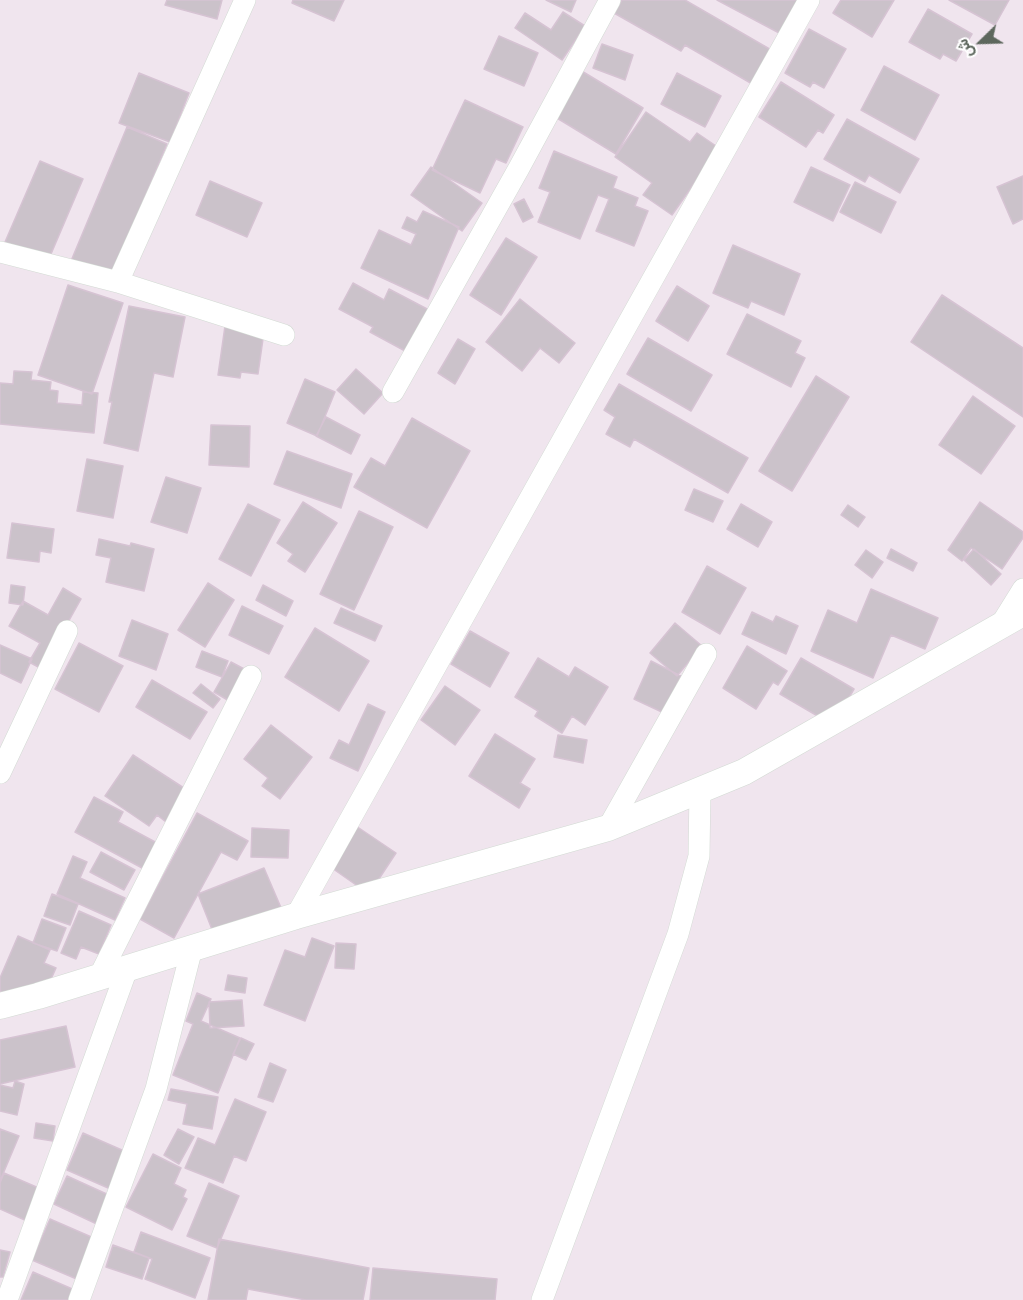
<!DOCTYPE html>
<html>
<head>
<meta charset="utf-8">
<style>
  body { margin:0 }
  #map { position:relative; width:1023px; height:1300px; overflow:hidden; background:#f0e5ee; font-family:Quicksand,Vazirmatn,sans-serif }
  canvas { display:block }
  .north { position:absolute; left:951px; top:12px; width:60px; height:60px; -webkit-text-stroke:4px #fff; paint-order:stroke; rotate:247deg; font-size:16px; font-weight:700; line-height:24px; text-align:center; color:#5d675d }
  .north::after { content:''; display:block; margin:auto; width:21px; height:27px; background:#5d675d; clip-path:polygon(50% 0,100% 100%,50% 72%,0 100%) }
</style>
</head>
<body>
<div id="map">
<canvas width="1023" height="1300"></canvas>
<div class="north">ش</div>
</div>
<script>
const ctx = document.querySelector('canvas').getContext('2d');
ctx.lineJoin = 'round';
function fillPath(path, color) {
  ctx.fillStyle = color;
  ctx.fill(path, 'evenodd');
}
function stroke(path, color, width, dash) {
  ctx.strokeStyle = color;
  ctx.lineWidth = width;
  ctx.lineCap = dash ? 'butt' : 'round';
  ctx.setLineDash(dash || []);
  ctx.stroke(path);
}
const building = new Path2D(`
  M167,0H222L217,19L165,5Z
  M293,0H344L334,21L292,3Z
  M546,0H576L571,12Z
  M622,0H685L773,51L754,85L685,45L681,51L614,13Z
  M717,0H801L783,35Z
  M841,0H894L872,37L833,13Z
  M949,0H1009L995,25Z
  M928,9L972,34L956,61L943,54L940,59L909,42Z
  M563,12L585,26L562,60L515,28L525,13L551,30Z
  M809,29L846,49L824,88L813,82L810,87L785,73Z
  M499,36L538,53L524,86L484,69Z
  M602,44L633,55L625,80L593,68Z
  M884,66L939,95L915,140L861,110Z
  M580,70L643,108L616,154L552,115Z
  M139,73L189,93L170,142L119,123Z
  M677,73L721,96L705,127L661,104Z
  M781,82L834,115L823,133L818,130L806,147L759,117Z
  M465,100L523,127L506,163L496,159L480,193L432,170Z
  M646,112L690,142L697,133L719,148L672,215L643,195L652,183L615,157Z
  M847,119L919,159L900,193L869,175L865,182L824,159Z
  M127,127L167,144L111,278L71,261Z
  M554,151L617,177L613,188L638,198L635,206L648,211L634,246L596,231L609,199L598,195L580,239L538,222L550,192L539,188Z
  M40,161L83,179L48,261L5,242Z
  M431,167L482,203L462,231L411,195Z
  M811,167L850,185L833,221L794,202Z
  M1023,176V219L1013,224L997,187Z
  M210,181L262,203L247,237L196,215Z
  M855,182L896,202L881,233L840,212Z
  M524,199L533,217L523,222L514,204Z
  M423,211L459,227L428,299L361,268L379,230L411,245L416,234L402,228L407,217L417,222Z
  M506,238L537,257L501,315L470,295Z
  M733,245L800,274L784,315L751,301L748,308L713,293Z
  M353,283L384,300L389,289L429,310L407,352L370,332L373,327L339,309Z
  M68,285L123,303L92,394L38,375Z
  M677,286L709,306L688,341L656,321Z
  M942,295L1023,348V417L911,342Z
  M520,299L575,343L559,363L540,348L522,371L486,342Z
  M129,306L185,317L173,377L154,373L138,451L104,443L112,402H109Z
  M747,314L801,341L795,353L805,358L791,387L727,354Z
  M225,326L264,332L258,374L241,372L240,378L218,375Z
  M648,338L712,375L691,411L627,374Z
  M458,339L475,349L455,384L438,373Z
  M356,369L383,393L364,414L337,390Z
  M14,371L32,372L31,380L51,382L50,390L58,391L57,403L82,405L83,392L98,393L94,433L0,424V383L13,384Z
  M816,376L849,397L792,491L759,471Z
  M305,379L335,392L317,436L287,423Z
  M619,384L748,458L728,493L634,439L630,447L606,434L615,417L604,410Z
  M973,396L1015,426L981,474L939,445Z
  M326,417L360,435L351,454L316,436Z
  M412,418L470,451L427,528L354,487L371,458L385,466Z
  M211,425L250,426L249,467L209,465Z
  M287,451L352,474L341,508L274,484Z
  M87,459L123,466L113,518L77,511Z
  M166,477L201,488L187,533L151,522Z
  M694,489L723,501L713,522L685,510Z
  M303,502L337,523L305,572L288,561L293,554L277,543Z
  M980,502L1023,532V538L1002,569L971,548L962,561L948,550Z
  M248,504L280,520L251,576L219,559Z
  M741,504L772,522L758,547L727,529Z
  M848,505L865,517L858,527L841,515Z
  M359,511L393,527L354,610L320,594Z
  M12,523L54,529L51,553L40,551L39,562L7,558Z
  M99,539L130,546L131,543L154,549L144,591L106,582L111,558L96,555Z
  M891,549L917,563L913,571L887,558Z
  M974,549L1001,574L991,585L964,560Z
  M866,550L883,562L872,578L855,565Z
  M707,566L746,588L720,634L682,612Z
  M208,583L234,600L205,647L178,630Z
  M11,585L25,587L23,605L9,603Z
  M263,585L293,601L286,616L256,600Z
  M63,588L81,599L42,669L29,662L40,643L9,626L23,601L48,615Z
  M871,589L938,618L925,649L891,635L873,678L811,651L828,610L857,623Z
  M242,606L283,626L269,654L229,635Z
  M341,608L382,626L375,641L334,623Z
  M752,612L773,622L776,616L798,626L786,654L742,634Z
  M132,620L168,634L156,670L119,656Z
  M675,623L702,646L677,676L650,653Z
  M315,628L369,661L339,711L285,677Z
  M470,631L509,653L490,687L451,664Z
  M79,643L123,666L99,712L55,689Z
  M0,645L32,659L21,683L0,673Z
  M747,646L787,671L778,685L773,682L756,709L723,688Z
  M202,651L228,661L222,677L196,667Z
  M538,658L569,677L575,667L608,687L585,725L572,716L562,733L535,716L538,711L515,697Z
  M801,658L854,689L833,725L780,694Z
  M651,661L681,676L664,713L634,699Z
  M231,662L248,671L231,702L214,692Z
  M152,680L207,712L190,739L136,707Z
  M201,684L220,699L213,708L193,693Z
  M445,686L480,710L455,745L421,720Z
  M368,704L385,712L358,771L330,758L339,740L349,745Z
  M271,725L312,757L280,799L262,786L268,778L244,759Z
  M495,734L535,759L520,783L530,789L519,808L469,776Z
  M558,735L587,740L583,763L554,757Z
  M133,755L187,790L166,822L157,815L149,826L105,796Z
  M94,797L123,812L118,822L157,843L144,869L75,832Z
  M197,813L248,841L237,860L221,852L174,938L140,919Z
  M356,826L396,853L369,894L329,866Z
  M252,828L289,830L288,858L251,857Z
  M101,852L135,870L124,890L90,872Z
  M73,856L87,862L80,878L125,898L115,920L57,894Z
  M264,868L282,910L215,937L198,894Z
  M52,894L78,904L70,925L44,916Z
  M79,911L111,925L99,954L81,947L76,959L61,953Z
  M42,919L66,928L57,951L33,943Z
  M18,936L50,950L44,963L56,968L38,1008L0,991V978Z
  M312,938L334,946L305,1021L264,1005L285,950L305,957Z
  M336,943L356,944L354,969L335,968Z
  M228,975L247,978L245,993L225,990Z
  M197,993L211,999L201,1021L240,1038L218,1093L173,1075L193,1024L186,1021Z
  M242,1000L244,1026L210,1028L209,1002Z
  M66,1026L75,1067L0,1084V1040Z
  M241,1038L254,1044L246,1060L233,1054Z
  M270,1063L286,1070L273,1102L258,1097Z
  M15,1081L24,1084L17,1115L0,1111V1085L13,1088Z
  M171,1089L218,1097L212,1129L183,1124L187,1104L168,1100Z
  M235,1099L266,1112L246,1161L234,1156L223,1183L185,1168L198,1138L215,1145Z
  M36,1123L55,1126L53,1141L34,1138Z
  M0,1129L19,1136L0,1181Z
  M178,1129L194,1137L179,1164L164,1155Z
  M83,1133L131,1154L115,1191L67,1170Z
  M153,1154L181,1168L174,1184L186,1190L183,1197L187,1199L172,1230L126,1207Z
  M4,1173L41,1189L27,1221L0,1209V1183Z
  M67,1176L111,1196L99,1225L54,1204Z
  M209,1183L239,1196L217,1248L187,1236Z
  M50,1219L96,1239L79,1280L32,1260Z
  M141,1232L210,1258L195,1298L145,1279L152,1259L134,1252Z
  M219,1239L369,1268L363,1300H306L248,1289L246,1300H208Z
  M113,1245L149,1258L142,1279L106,1267Z
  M0,1250L10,1252L3,1277H0Z
  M373,1268L497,1279L495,1300H370Z
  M33,1272L77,1291L73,1300H21Z`);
const minor = new Path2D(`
  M0,252L118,282L284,335
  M118,282L245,0
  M393,392L519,168L610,0
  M1000,626L1023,589
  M0,773L67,631
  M608,828L706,654
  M296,916L809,0
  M99,977L251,676
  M7,1300L127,969
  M79,1300L156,1089L192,948
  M542,1300L678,934L699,856L700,790`);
const tertiary = new Path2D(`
  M0,1006L38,996L296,916L608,828L744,772L1023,613`);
fillPath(building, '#cbc2ca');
stroke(building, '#d6c3d3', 1.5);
stroke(minor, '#d2dad3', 22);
stroke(tertiary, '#d2dad3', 27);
stroke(minor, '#fff', 21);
stroke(tertiary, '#fff', 26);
</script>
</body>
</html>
